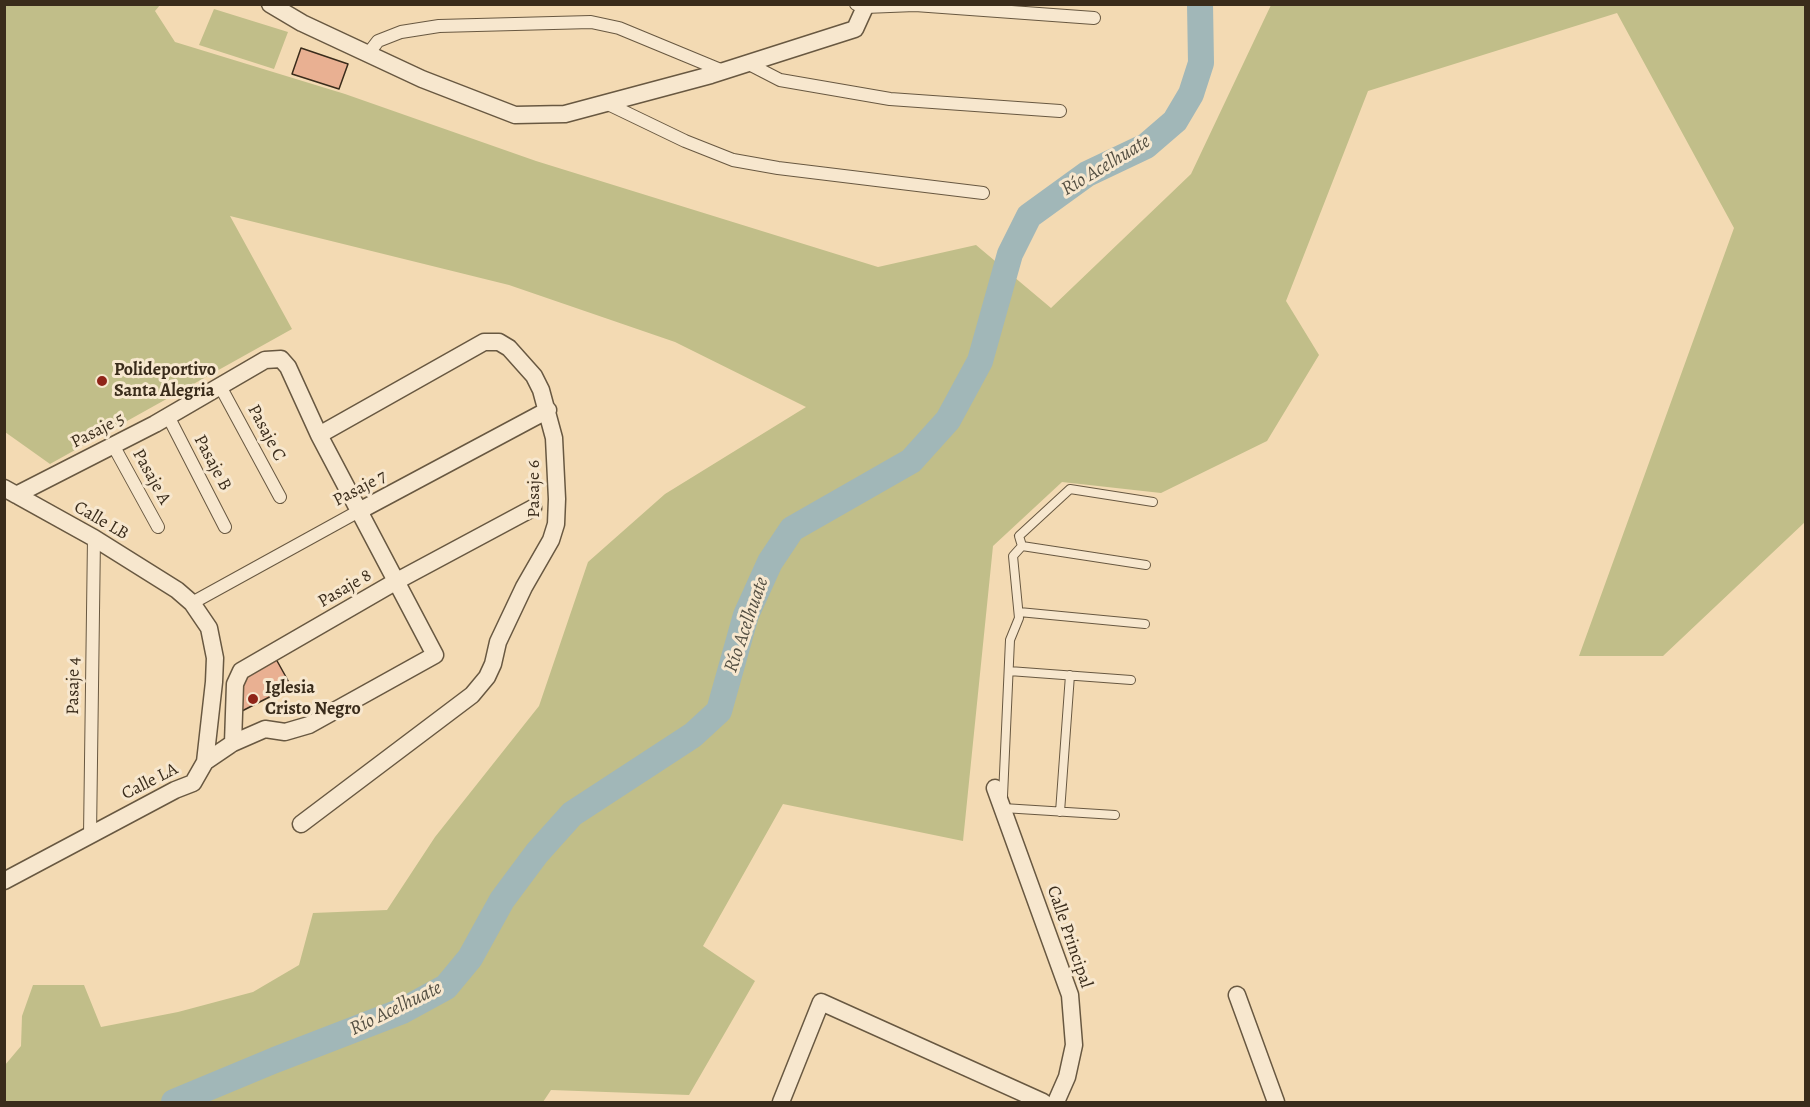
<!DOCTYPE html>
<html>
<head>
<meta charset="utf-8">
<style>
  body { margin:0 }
  #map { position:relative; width:1810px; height:1107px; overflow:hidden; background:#f3dab3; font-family:Alegreya,serif }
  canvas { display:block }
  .frame { position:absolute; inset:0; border:6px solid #3a2c1b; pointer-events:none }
</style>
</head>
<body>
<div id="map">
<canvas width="1810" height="1107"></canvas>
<div class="frame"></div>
</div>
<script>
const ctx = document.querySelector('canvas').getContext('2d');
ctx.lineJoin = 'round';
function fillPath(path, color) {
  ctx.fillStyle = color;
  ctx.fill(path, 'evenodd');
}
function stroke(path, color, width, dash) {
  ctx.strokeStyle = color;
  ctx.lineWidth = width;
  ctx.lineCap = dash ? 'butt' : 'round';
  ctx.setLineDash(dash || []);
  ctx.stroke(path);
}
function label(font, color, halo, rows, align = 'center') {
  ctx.font = font + ' Alegreya,serif';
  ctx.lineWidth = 6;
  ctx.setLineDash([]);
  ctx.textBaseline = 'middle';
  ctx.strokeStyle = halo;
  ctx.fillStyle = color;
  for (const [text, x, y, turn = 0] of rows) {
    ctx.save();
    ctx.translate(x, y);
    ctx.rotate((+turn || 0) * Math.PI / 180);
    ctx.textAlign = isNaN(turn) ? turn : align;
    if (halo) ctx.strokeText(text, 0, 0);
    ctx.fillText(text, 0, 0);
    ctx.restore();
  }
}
const green = new Path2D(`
  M5,4L160,5L155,11L175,42L345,94L536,161L878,267L976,245L1051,308L1191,174L1271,5H1805V522L1663,656H1579L1734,228L1617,13L1368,91L1286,301L1319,355L1267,441L1161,493L1062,482L993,546L963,841L783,804L703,946L755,981L689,1095L551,1090L543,1102H5V1065L21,1046L22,1016L33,985H84L101,1027L178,1012L253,992L299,965L313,913L387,910L435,837L539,706L588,562L665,494L806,407L675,342L509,285L230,216L292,329L50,464L5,432Z
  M214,9L288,32L274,69L199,45Z`);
const river = new Path2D(`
  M174,1102L275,1060L402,1011L446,987L470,958L502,900L537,853L572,814L693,735L719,711L746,615L770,562L792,529L911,461L948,420L980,361L1010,254L1029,216L1087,174L1146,146L1175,121L1191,94L1201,63L1200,4`);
const building = new Path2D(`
  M301,48L348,64L339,89L292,74Z
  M276,659L291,686L240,712V678Z`);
const service = new Path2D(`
  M1022,546L1019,536L1070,489L1153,502
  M1019,612L1145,624
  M1009,671L1131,680
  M1003,796L1010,640L1019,618L1013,556L1022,546L1146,565
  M1003,808L1115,815
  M1060,812L1070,675`);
const pedestrian = new Path2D(`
  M856,4L865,7L915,5L1094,18
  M368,54L378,41L401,32L439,26L591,22L619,28L723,71
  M747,63L780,80L890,99L1060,111
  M606,103L685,141L733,160L778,168L983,193
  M220,386L280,497
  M168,416L225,527
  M113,445L158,527
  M192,603L359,511
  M90,835L94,538`);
const minor = new Path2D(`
  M270,4L302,23L422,79L515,115L565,114L711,75L855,29L865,7
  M4,488L94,538L177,590L192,603L209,628L215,658L214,682L205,762L193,783L175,790L4,881
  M16,495L155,424L265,360L281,359L288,367L319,435L435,655L309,725L285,732L265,729L233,743L205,762
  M359,511L548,410
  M233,743L235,684L241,671L395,582L533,508
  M995,788L1070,995L1074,1045L1067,1077L1056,1102
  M301,824L472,695L487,677L493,664L498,642L524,587L551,540L556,524L557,499L554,438L541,390L534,376L509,348L499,342H484L319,435
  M1237,995L1276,1102
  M781,1102L821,1002L1043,1102`);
const markers = [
  [102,381,6,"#8f2418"],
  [253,699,6,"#8f2418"]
];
const poiNames = [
  ["Polideportivo",114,371],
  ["Santa Alegria",114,392],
  ["Iglesia",265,689],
  ["Cristo Negro",265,710]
];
const streetNames = [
  ["Pasaje 5",98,431,-27],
  ["Pasaje C",266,433,62],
  ["Pasaje B",212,463,62],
  ["Pasaje A",151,477,61],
  ["Pasaje 7",360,489,-28],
  ["Pasaje 6",535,489,-90],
  ["Calle LB",101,521,30],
  ["Pasaje 8",345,589,-30],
  ["Pasaje 4",74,686,-89],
  ["Calle LA",150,782,-27],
  ["Calle Principal",1069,937,71]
];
const waterNames = [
  ["Río Acelhuate",1106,166,-31],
  ["Río Acelhuate",747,625,-71],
  ["Río Acelhuate",396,1009,-26]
];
fillPath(green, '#c1be89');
stroke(river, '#a1b7b8', 26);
fillPath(building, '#e9b092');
stroke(building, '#3a2c1b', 1.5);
stroke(service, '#685841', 10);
stroke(pedestrian, '#685841', 14);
stroke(minor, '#685841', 19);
stroke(service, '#f7e7ce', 8);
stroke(pedestrian, '#f7e7ce', 12);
stroke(minor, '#f7e7ce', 16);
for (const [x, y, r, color] of markers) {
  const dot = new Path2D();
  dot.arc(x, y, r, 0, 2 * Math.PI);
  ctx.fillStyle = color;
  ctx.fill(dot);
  stroke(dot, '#f7e7ce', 2);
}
label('bold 18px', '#3a2c1b', '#f7e7ce', poiNames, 'left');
label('18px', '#3a2c1b', '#f7e7ce', streetNames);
label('italic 20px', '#544f42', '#f7e7ce', waterNames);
</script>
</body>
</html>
